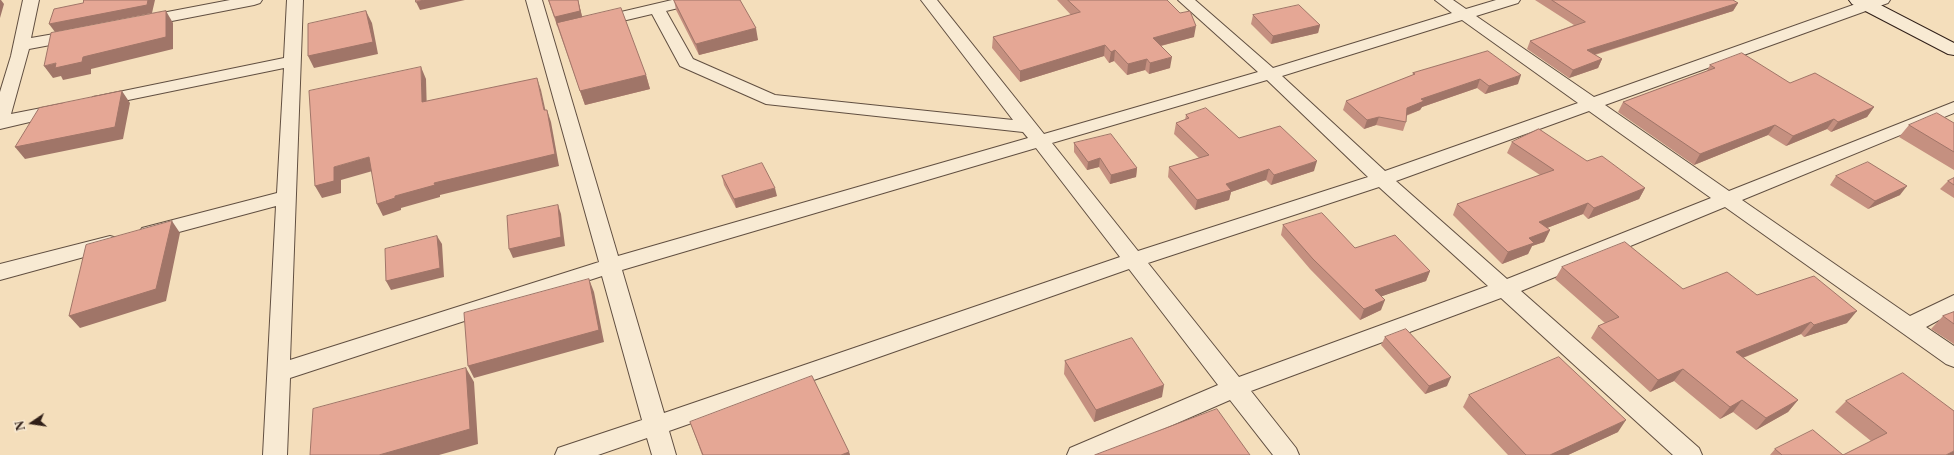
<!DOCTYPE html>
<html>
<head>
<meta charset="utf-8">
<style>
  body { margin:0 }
  #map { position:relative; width:1954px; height:455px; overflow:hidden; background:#f4debb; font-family:"Libre Caslon Text",serif }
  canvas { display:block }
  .north { position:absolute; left:12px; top:403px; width:40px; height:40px; -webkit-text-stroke:3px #f8ead3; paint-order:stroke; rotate:257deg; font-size:11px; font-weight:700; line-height:16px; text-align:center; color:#301f18 }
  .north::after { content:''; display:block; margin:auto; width:14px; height:18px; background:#301f18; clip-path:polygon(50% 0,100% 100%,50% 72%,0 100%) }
</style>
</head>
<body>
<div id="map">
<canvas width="1954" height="455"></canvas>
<div class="north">N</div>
</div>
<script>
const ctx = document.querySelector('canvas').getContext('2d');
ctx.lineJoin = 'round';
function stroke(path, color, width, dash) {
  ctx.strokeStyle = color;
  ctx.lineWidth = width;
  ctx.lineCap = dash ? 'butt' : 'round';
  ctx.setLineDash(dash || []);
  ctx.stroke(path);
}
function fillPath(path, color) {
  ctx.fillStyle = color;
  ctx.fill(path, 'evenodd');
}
const street = new Path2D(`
  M23,0H39L31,38L77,30L83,32L85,35L83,38L77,40L29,49L11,114L62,104L68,105L71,109L68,113L0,129V92L11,56Z
  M230,0H262L260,3L254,5L141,27L135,25L133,22L135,19L141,17Z
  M287,0H303L290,360L599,262L526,0H542L618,256L1028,138L1023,132L766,104L680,66L652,14L597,27L591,25L589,22L591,19L672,0H701L699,3L666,11L693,59L775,95L1013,120L921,0H937L1044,134L1258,72L1178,0H1195L1273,68L1452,13L1435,0H1453L1466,9L1496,0H1520L1518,3L1476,16L1594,97L1867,0H1890L1888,3L1605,105L1729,191L1954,102V113L1742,200L1910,316L1954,295V312L1926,327L1954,346V367L1946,364L1725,207L1521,291L1699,448L1702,455H1673L1501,298L1251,391L1296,448L1299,455H1273L1230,400L1104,455H1067L1070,448L1218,385L1129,269L669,431L676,455H652L647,438L598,455H555L558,448L642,420L602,276L290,378L287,455H263L276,206L149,240L142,238L139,233L142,228L277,193L284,68L99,106L93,105L90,101L93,97L99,96L284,58ZM1462,20L1578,103L1385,171L1282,76ZM1267,80L1368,177L1138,251L1052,143ZM1589,111L1711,198L1507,279L1396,181ZM1036,148L1120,257L664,413L622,270ZM1379,187L1488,286L1239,377L1148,263Z
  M110,236L117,238L120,243L117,248L0,280V264Z`);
const secondary = new Path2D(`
  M1849,0H1871L1954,43V55L1948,54L1852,4Z`);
const wall = new Path2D(`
  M548,0H578L582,17L646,75L650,89L585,105Z
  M674,0H740L758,40L699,55L676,10Z
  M1057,0H1167L1194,37L1161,46L1170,68L1149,74L1145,70L1127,75L1114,61L1109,63L1104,56L1020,82L992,48L993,37L1071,15Z
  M1535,0H1733L1738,3L1733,11L1595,55L1602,59L1598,68L1569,78L1527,49L1530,41L1574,25Z
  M1253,15L1320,25L1318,33L1271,44L1251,24Z
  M1488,51L1518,84L1485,94L1477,88L1422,107L1420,110L1406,116V122L1403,131L1376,125L1364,129L1343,110L1346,101L1413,75V73Z
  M1710,65L1790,83L1874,107L1867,117L1831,132L1827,129L1786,146L1768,135L1694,165L1618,112L1623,102L1707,71Z
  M1186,115L1239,138L1314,171L1271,185L1266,180L1231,192L1229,200L1195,210L1168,177L1169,167L1199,158L1174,134L1176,123L1185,120Z
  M1954,123V170L1899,137L1909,125Z
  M1512,142L1587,161L1645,188L1639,199L1588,219L1583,214L1547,228L1550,230L1544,242L1532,246L1528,254L1502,264L1453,215L1457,204L1540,175L1507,153Z
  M1074,143L1137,168L1136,177L1110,184L1099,167L1087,170L1074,152Z
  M722,176L777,196L736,208L724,185Z
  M1836,176L1900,195L1868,209L1830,185Z
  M1954,178V198L1940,189L1948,181Z
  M1283,225L1355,248L1430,271L1426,281L1382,296L1381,310L1360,320L1310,269L1281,235Z
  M1562,267L1683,289L1757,295L1847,323L1804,337L1801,334L1743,358L1798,400L1788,412L1756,430L1733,412L1720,419L1674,381L1650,392L1591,338L1598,326L1605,323L1555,279Z
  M1954,312V344L1931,329L1943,316Z
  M1385,337L1447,386L1425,394L1381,345Z
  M1065,361L1162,397L1094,422L1064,374Z
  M1469,395L1618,432L1568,455H1508L1463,407Z
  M1846,401L1954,411L1871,441L1835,412Z
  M690,422L849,452L850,455H702Z
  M1775,449L1843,455H1770Z`);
const shadedWall = new Path2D(`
  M0,0H1L4,4L0,18Z
  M148,0H155L152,13L55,32L49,24Z
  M424,0H465L420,10L416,2Z
  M578,0L583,20L557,26L555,17Z
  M1738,3L1733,11L1583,58L1587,50Z
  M166,11L173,23V49L91,69V74L63,80L61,76L53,78L44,66L83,57Z
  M366,11L372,23L378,54L314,68L308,56Z
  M1320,25L1318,33L1271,44L1273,36Z
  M1196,26L1194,37L1152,48L1153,38Z
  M756,28L758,40L699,55L696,44Z
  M1105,45L1104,56L1020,82V71Z
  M1115,50L1114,61L1109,63L1111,52Z
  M1172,57L1170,68L1149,74L1150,63Z
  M1147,59L1145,70L1127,75L1128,64Z
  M1602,59L1598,68L1569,78L1573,70Z
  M421,67L426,79L427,114L422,102Z
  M646,75L650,89L585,105L580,91Z
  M1521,75L1518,84L1485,94L1489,86Z
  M537,78L541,90L548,122L544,110Z
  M1480,79L1477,88L1422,107L1420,110L1404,116L1407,108L1421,99Z
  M122,91L130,103L123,139L25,159L15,147Z
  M1874,107L1867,117L1831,132L1838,122Z
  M547,110L551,122L559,166L440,195V197L401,208V210L383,216L377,204L395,196L434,183Z
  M1379,117L1376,125L1364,129L1367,120Z
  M1834,119L1827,129L1786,146L1793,136Z
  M1775,125L1768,135L1694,165L1700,154Z
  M369,157L376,170L341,180V193L322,198L315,186L334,167Z
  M1100,158L1099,167L1087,170L1088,162Z
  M1317,161L1314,171L1271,185L1274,175Z
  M1137,168L1136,177L1110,184L1111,175Z
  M1269,169L1266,180L1231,192L1229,200L1195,210L1197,200L1226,184Z
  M1907,186L1900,195L1868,209L1875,201Z
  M775,188L777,196L736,208L734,199Z
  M1645,188L1639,199L1588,219L1594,208Z
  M1588,203L1583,214L1534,233L1539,222Z
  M558,205L561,214L565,246L513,258L509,249Z
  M172,221L180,233L166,301L80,328L69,316Z
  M1550,230L1544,242L1532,246L1528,254L1502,264L1508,252L1529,238Z
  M437,236L442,244L444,277L391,290L386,281Z
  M1430,271L1426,281L1371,300L1375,290Z
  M589,279L594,292L604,342L474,378L468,366Z
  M1385,300L1381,310L1360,320L1364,309Z
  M1857,311L1847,323L1804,337L1814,325Z
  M1811,322L1801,334L1727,364L1736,352Z
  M466,368L474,382L478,444L439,455H379Z
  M1683,369L1674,381L1650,392L1658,380Z
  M1451,377L1447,386L1425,394L1429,386Z
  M1164,385L1162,397L1094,422L1096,410Z
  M1742,400L1733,412L1720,419L1730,407Z
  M1798,400L1788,412L1756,430L1766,418Z
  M1626,420L1618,432L1568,455H1550Z
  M1954,451V455H1946Z
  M849,452L850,455H841Z`);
const building = new Path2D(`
  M84,0H148L147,5L49,24L54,9L83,3Z
  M416,0H424L416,2Z
  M549,0H578L580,11L555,17Z
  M674,0H740L756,28L696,44Z
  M1068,0H1167L1180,13L1190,11L1196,26L1153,38L1172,57L1150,63L1147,59L1128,64L1115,50L1111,52L1105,45L1020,71L993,37L1080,12Z
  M1552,0H1733L1738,3L1587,50L1602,59L1573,70L1530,41L1585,22Z
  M1299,5L1320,25L1273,36L1253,15Z
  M621,8L646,75L580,91L557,23Z
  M166,11V37L83,57L82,62L55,68L56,63L44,66L51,33Z
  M366,11L373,42L308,56V24Z
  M1488,51L1521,75L1489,86L1480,79L1421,99L1424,101L1407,108L1406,122L1379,117L1367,120L1346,101L1415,74L1413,73Z
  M1742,53L1790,83L1815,73L1874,107L1838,122L1834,119L1793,136L1775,125L1700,154L1623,102L1715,68L1710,65Z
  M421,67L422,102L537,78L544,110H547L555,154L434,183L435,185L395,196V198L377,204L369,157L334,167V181L315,186L309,91Z
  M122,91L115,127L15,147L39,108Z
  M1206,108L1239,138L1280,126L1317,161L1274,175L1269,169L1226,184L1231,190L1197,200L1169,167L1209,155L1176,123L1189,118L1186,115Z
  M1937,113L1954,123V152L1909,125Z
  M1539,129L1587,161L1602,156L1645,188L1594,208L1588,203L1539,222L1550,230L1529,238L1534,243L1508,252L1457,204L1554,170L1512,142Z
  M1111,134L1137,168L1111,175L1100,158L1088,162L1074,143Z
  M1868,162L1907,186L1875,201L1836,176Z
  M762,163L775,188L734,199L722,176Z
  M1954,178V185L1948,181Z
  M558,205L561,237L509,249L507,216Z
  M1322,213L1355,248L1395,235L1430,271L1375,290L1385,300L1364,309L1313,259L1283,225Z
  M172,221L156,289L69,316L86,245Z
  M437,236L440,268L386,281L385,249Z
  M1625,242L1683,289L1727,272L1757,295L1814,276L1857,311L1814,325L1811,322L1736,352L1798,400L1766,418L1742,400L1730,407L1683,369L1658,380L1598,326L1619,317L1562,267Z
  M589,279L599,330L468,366L464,313Z
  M1954,312V324L1943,316Z
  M1406,329L1451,377L1429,386L1385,337Z
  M1132,338L1164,385L1096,410L1065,361Z
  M1559,357L1626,420L1550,455H1526L1469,395Z
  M466,368L470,429L379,455H310L313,409Z
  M1903,373L1954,411V451L1946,455H1843L1887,433L1846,401Z
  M812,376L849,452L841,455H703L690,422Z
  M1217,409L1250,455H1095Z
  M1813,430L1843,455H1782L1775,449Z`);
stroke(street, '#614f41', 2);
stroke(secondary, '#301f18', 2);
fillPath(street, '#f8ead3');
fillPath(secondary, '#f8ead3');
fillPath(wall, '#c59080');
fillPath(shadedWall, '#a07568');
fillPath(building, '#e5a795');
stroke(building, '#a07568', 1);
</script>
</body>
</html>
